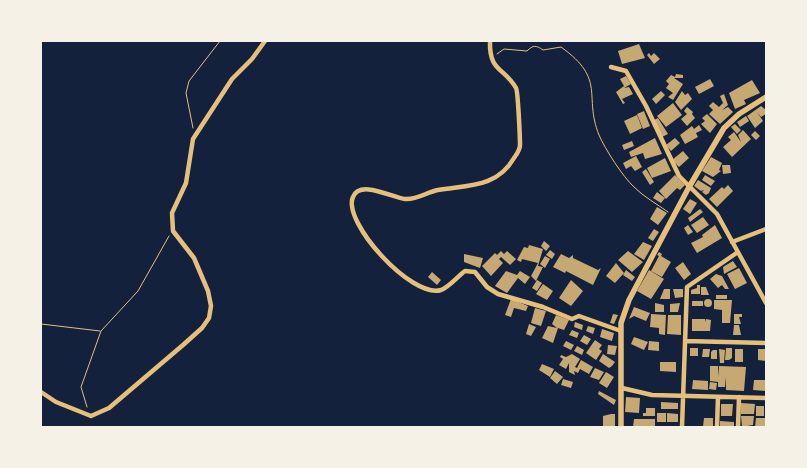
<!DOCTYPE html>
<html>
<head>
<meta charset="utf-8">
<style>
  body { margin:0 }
  #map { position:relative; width:807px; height:468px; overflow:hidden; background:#14213d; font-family:"Source Sans 3",sans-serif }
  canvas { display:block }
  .frame { position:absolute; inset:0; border:42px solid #f6f1e7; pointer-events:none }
</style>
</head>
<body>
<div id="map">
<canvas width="807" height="468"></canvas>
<div class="frame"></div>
</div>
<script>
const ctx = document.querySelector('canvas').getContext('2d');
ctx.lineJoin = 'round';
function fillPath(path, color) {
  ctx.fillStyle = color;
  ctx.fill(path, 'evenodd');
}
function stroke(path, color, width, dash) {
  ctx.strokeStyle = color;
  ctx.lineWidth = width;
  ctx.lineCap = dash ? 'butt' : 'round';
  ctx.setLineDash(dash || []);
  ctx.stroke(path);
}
const building = new Path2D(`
  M639,44L645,58L622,64L618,51Z
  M649,53L651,56L654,53L660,59L654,64L647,55Z
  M676,74L683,75V78H674L683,84L673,100L668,97L673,93L666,88L669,84L666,81L671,75L675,77Z
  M626,76L631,84L624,88L629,87L633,94L622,99L625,103L623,104L616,92L624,86L620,79Z
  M710,79L714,86L699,94L695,87Z
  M752,80L760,93L744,100L746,104L735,109L729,93Z
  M661,91L665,95L656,104L652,99Z
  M682,91L685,95L688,93L692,99L681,110L675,102Z
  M724,94L728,105L722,110L728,107L733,112L720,124L709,114L713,110L709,106L713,102L719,107L723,103L720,96Z
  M673,103L682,115L666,127L657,116Z
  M761,106L766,110V114L761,117L757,112L763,121L755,128L747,116Z
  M687,107L693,112L692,114L695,118L687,126L681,119L687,114L684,111Z
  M644,111L650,126L643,129L637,114Z
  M707,114L717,124L710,133L701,124L705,121L702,118Z
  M637,115L642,128L630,134L624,121Z
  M746,116L749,121L740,127L737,122Z
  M658,118L668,134L662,137L654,120Z
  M735,124L741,130L737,134L731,127Z
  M699,125L702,130L696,133L698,137L685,144L680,135L692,126L694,129Z
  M743,130L751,139L732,157L723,147L731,140L728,137L734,132L741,142L738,135Z
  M755,131L760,136L756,140L751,135Z
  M655,138L662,154L645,159L643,153L631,157L629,152Z
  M675,138L680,143L671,151L666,145Z
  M632,141L634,146L624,150L622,145Z
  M683,151L689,158L679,167L672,160Z
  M636,156L642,167L635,171L631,166L626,169L623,163Z
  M711,157L722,163L719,170L721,171L713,177L702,171Z
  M665,158L671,171L652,178L647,168Z
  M722,165H730L731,173L723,174Z
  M646,169L654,182L650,185L642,172Z
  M675,175L685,185L680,190L677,188L666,199L659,191Z
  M705,175L715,181L711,186L702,180Z
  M698,180L711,188L709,193L706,195L702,192L704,190L701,191L694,186Z
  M728,185L733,191L717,207L709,199L722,187L724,189Z
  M657,192L665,198L661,203L653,198Z
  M690,199L697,203L690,214L683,209Z
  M657,207L667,213L658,225L650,219Z
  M700,209L703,212L690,222L688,218Z
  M703,217L709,225L697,233L691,225Z
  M688,225L693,232L688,235L684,228Z
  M715,225L722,238L697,253L691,243L703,237L702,235Z
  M654,229L659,232L653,241L648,238Z
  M544,241L550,246L546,251L541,246Z
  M643,242L652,246L644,260L634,254Z
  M529,245L543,249L538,266L543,267L536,281L531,276L538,263L522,259L521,262L517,260L524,247L528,248Z
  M550,250L555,254L552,259L546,255Z
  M501,251L504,254L507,251L516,259L510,265L501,257L499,259L503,263L491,276L482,266L495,253L497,255Z
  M628,251L643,262L632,272L618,260Z
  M659,252L662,254L661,256L671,262L662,277L651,271L659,256L657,255Z
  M464,254L483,258L480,268L464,262Z
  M561,254L569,258L573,255V258L598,270L601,268L593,285L566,271L565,273L553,267Z
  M545,256L550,259L545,268L540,264Z
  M733,261L737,267L724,274L723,267Z
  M683,262L691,274L684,280L675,268Z
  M616,263L624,273L615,283L606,276Z
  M739,268L747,283L735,289L727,274Z
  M626,270L635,277L632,281L623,275Z
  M649,270L664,279L651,299L637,291Z
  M506,271L517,275L520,271L530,277L525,284L518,278L507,293L495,286Z
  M432,272L441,280L437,285L428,277Z
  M716,274L722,276L729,289H725L722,285L718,288L710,279Z
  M537,280L542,283L537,291L532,288Z
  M571,280L583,291L571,306L559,298Z
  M543,284L553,291L547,300L536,294Z
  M697,285H700V294H691V290L697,288Z
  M701,287H706L709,295H701Z
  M664,289H670V299H660Z
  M673,289H683V297L675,298Z
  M716,295H727V299H716Z
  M511,299L528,306L526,311L514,308L511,317L505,315Z
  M704 303a4 4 0 1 1 8 0a4 4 0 1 1-8 0Z
  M714,300H732L730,323H722V310L714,309Z
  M692,301H703V306H692Z
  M655,303L664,305V312H655Z
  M680,303L678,312H670V304Z
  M634,307L650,313L646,321L634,316L629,319Z
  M535,308L546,311L541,326L531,323Z
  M613,314L618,315L614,324L610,323Z
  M651,314L666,315L665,335L659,334V328L650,327Z
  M734,314H742V317H739L741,324H734Z
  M556,315L569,320L564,330L558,328L553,343L542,338L548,326L557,328L552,324Z
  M668,315H681V335L667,334Z
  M692,319H705L706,322V319L711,320L710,331H692Z
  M575,322L583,325L582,330L574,327Z
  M529,324L536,327L531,336L526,334Z
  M734,325H739L741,335H733Z
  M588,326L595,328L593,334L586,331Z
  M602,329L614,333L612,341L600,337Z
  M572,330L579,333L577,338L569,335Z
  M584,335L591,339L587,345L580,341Z
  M634,337L648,342L644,350L631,344Z
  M595,340L602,345L599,349L602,351L596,360L586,353Z
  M566,341L574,345L571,350L563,346Z
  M649,341L659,342V351L648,350Z
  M608,345L617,346L615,355L607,354Z
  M577,346L584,350L582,355L574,351Z
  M690,348H698V356H690Z
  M726,348H732V358L729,360H725Z
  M703,349H710L709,357H702Z
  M719,349L725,350L724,363H720Z
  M735,349H743V362H735Z
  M758,349H766V361L758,360Z
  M713,350H717V359H711V352Z
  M572,354L580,359L575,367L577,368L581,360L593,367L589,374L580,369L578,373L574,371L575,375L569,372V363L566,369L559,365L563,359L560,357L561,355L566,357Z
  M603,354L615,362L612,366L609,368L599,361Z
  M660,362H676V372L660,371Z
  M542,364L554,369L550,377L539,370Z
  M710,366H718L719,377V366L746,367L744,391L726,390V377L725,387H718V382L710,381Z
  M595,368L604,372L599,380L590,377Z
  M555,371L563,377L557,384L550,378Z
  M606,372L614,377L607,388L599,383Z
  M563,379L573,382L571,388L561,385Z
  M693,380L708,381V390L692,389Z
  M754,380H766V391L753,390Z
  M710,382L717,383L716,390L709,389Z
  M599,391L616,400L614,405L598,394Z
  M626,397L640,398L639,413L625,412Z
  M661,402L678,403V409H661Z
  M741,403L755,404L754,414H741Z
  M721,404H733L732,416H721Z
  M756,406H764V416H756Z
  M646,408H655V416H643V413H646Z
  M657,413H666V422H657Z
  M667,413L678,414V422H667Z
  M611,414H615V427H603V416Z
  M741,416H754L753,425L742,427Z
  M704,418H713V427H703Z
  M756,418H766V427H755Z
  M634,419H655V427H633Z
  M720,421L734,422V427H720Z`);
const path = new Path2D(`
  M497,54L504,49L527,51C533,45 536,45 543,50L561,47C607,80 583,95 599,135C605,149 623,177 634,187C644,197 657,204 668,212
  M193,128L186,93L189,81L220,41
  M41,324L100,331
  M87,407L81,387L101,331L138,291L169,236`);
const minor = new Path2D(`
  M490,41C489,72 504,67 516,88C518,91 520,138 520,145C520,149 517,154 514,158C497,188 467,185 438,190C427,192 417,200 405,199C393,198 360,179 353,197C342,222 412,299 441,290C449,287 458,276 465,271L475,272L487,287L498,294L543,307L572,319L579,316L621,331
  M611,67L626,71L646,106L679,176L717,214L766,303
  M732,242L766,229
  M685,341L766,343
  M622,388L652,395L766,398
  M41,392L56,402L91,416L109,408L183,345L202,328L209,318L211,306L208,291L194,258L173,231L172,213L186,183L193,139L232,79L252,59L265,41
  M682,427L687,287L738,252
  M717,427L718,397
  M738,427L739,397`);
const tertiary = new Path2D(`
  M621,427V323L629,300L689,187L724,128L739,114L766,97`);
fillPath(building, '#c6a872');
stroke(path, '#e5c07b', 1);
stroke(minor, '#e5c07b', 4.5);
stroke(tertiary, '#e5c07b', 5.5);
</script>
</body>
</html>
